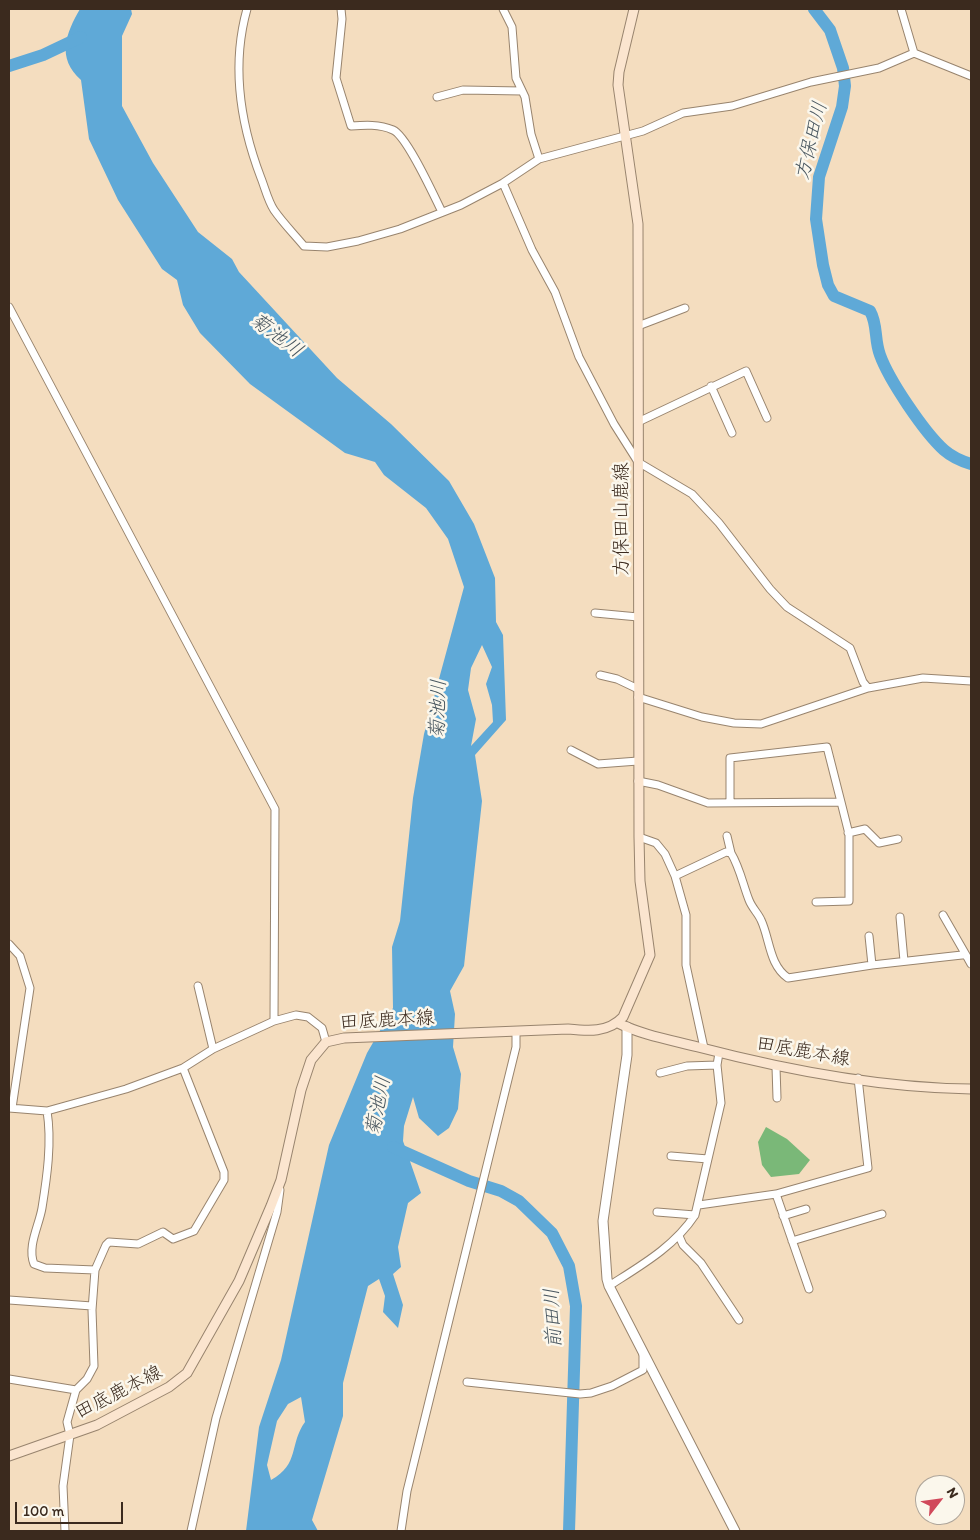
<!DOCTYPE html>
<html>
<head>
<meta charset="utf-8">
<style>
  body { margin:0 }
  #map { position:relative; width:980px; height:1540px; overflow:hidden; background:#f4ddbf; font-family:Itim,sans-serif }
  canvas { display:block }
  .frame { position:absolute; inset:0; border:10px solid #3b2a1e; pointer-events:none }
  .north { position:absolute; left:915px; top:1475px; width:50px; height:50px; box-sizing:border-box; background:#fbf7ec; border:1px solid #aea59a; border-radius:50%; rotate:60deg; font-size:14px; font-weight:700; line-height:20px; text-align:center; color:#3b2a1e }
  .north::after { content:''; display:block; margin:auto; width:18px; height:22px; background:#d1495b; clip-path:polygon(50% 0,100% 100%,50% 72%,0 100%) }
  .scale { position:absolute; left:15px; top:1502px; width:108px; height:22px; box-sizing:border-box; border:2px solid #3b2a1e; border-top:0; padding-left:6px; font-size:15px; line-height:18px; white-space:nowrap; color:#3b2a1e; -webkit-text-stroke:4px #fbf7ec; paint-order:stroke }
</style>
</head>
<body>
<div id="map">
<canvas width="980" height="1540"></canvas>
<div class="frame"></div>
<div class="north">N</div>
<div class="scale">100 m</div>
</div>
<script>
const ctx = document.querySelector('canvas').getContext('2d');
ctx.lineJoin = 'round';
function fillPath(path, color) {
  ctx.fillStyle = color;
  ctx.fill(path, 'evenodd');
}
function stroke(path, color, width, dash) {
  ctx.strokeStyle = color;
  ctx.lineWidth = width;
  ctx.lineCap = dash ? 'butt' : 'round';
  ctx.setLineDash(dash || []);
  ctx.stroke(path);
}
function label(font, color, halo, rows, align = 'center') {
  ctx.font = font + ' Itim,"Klee One",sans-serif';
  ctx.lineWidth = 5;
  ctx.setLineDash([]);
  ctx.textBaseline = 'middle';
  ctx.strokeStyle = halo;
  ctx.fillStyle = color;
  for (const [text, x, y, turn = 0] of rows) {
    ctx.save();
    ctx.translate(x, y);
    ctx.rotate((+turn || 0) * Math.PI / 180);
    ctx.textAlign = isNaN(turn) ? turn : align;
    if (halo) ctx.strokeText(text, 0, 0);
    ctx.fillText(text, 0, 0);
    ctx.restore();
  }
}
const forest = new Path2D(`
  M766,1127L787,1139L810,1160L799,1174L771,1177L762,1165L758,1142Z`);
const water = new Path2D(`
  M80,9H131L132,14L122,36V106L153,163L198,232L232,259L239,272L337,378L391,424L449,481L474,524L495,578L496,622L503,635L506,720L475,755L482,801L464,966L450,991L455,1014L453,1047L461,1074L458,1109L449,1128L438,1136L419,1118L413,1097L404,1126L403,1141L421,1193L408,1203L398,1247L401,1267L393,1274L403,1305L398,1328L383,1312L385,1296L379,1279L368,1286L343,1383V1416L312,1520L318,1531H246L259,1427L281,1360L329,1145L367,1053L393,1008L392,947L400,921L413,798L424,734L464,587L448,539L426,508L384,475L375,462L345,453L250,384L200,333L183,305L177,280L162,269L118,200L89,139L81,80C56,58 66,33 80,9ZM482,645L492,667L486,684L492,705L493,722L471,746L476,719L468,690L471,668ZM301,1397L305,1422C289,1444 300,1464 271,1480L267,1465L277,1421L288,1404Z`);
const river = new Path2D(`
  M814,9L830,30L843,68L845,86L842,107L819,177L816,219L823,265L828,285L834,296L870,311C878,325 874,339 880,355C889,380 924,432 944,450C952,457 961,461 971,464
  M9,66L43,55L81,37
  M393,1147L469,1181L501,1191L519,1201L552,1233L569,1266L576,1306L569,1531`);
const minor = new Path2D(`
  M247,9C231,66 240,123 261,178C265,188 268,201 274,210C283,223 294,234 304,246L327,247L358,241L400,229L461,205L503,183L539,159L643,131L683,113L732,106L811,82L879,68L914,53L971,76
  M341,9L342,19L336,78L351,126C365,125 379,124 393,130C407,136 434,196 442,212
  M503,9L512,27L516,78L525,97L531,134L539,159
  M901,9L914,53
  M437,97L463,90L522,91
  M503,183L532,250L555,292L579,357L614,424L638,462L692,494L719,523L770,589L787,607L850,648L863,682L868,688L923,678L971,681
  M9,307L275,809L274,1021
  M638,326L685,308
  M711,386L732,433
  M638,422L746,371L767,418
  M595,613L638,617
  M600,675L617,679L638,689
  M638,697L702,717L734,723L761,724L868,688
  M571,750L598,764L638,761
  M638,781L658,785L708,803L841,802L849,834V901L816,902
  M730,803V758L827,747L841,802
  M848,833L865,829L879,843L898,839
  M727,836L731,853
  M639,837L656,843L665,854L675,876L686,915V965L704,1048
  M675,876L726,852L731,853C740,868 743,885 749,900C752,908 758,913 761,920C770,939 769,965 788,978L872,965L962,955H966L971,964
  M943,915L966,955
  M900,917L904,961
  M869,936L872,965
  M9,944L20,956L30,988L12,1108
  M198,986L213,1049
  M776,1067L777,1098
  M660,1073L687,1066L717,1065
  M9,1108L47,1111L126,1089L183,1068L213,1049L274,1021L296,1015L308,1017L322,1028L326,1042
  M47,1111C52,1142 47,1177 42,1208C39,1226 27,1246 34,1264L45,1268L95,1270
  M671,1156L708,1159
  M776,1194L809,1289
  M699,1205L776,1194L868,1168L858,1078
  M657,1212L695,1215
  M783,1216L806,1209
  M679,1236L683,1245L701,1263L739,1320
  M792,1241L882,1214
  M609,1286C640,1266 674,1247 695,1215L721,1103L717,1065L719,1053
  M9,1300L92,1306
  M9,1379L76,1390
  M467,1382L580,1394L591,1393L612,1386L643,1370V1355
  M65,1531L63,1486L70,1435L67,1422L76,1390L87,1379L94,1366L92,1310L95,1270L106,1245L109,1242L138,1244L163,1232L173,1239L194,1231L224,1180V1172L183,1068
  M191,1531L216,1418L277,1212L280,1190
  M401,1531L407,1491L516,1047V1031`);
const tertiary = new Path2D(`
  M627,1027V1055L603,1221L607,1279L609,1286L735,1531`);
const secondary = new Path2D(`
  M618,1023C642,1035 671,1040 698,1047C786,1070 879,1088 971,1089
  M9,1456L97,1425L169,1387L187,1373L239,1281L271,1206L281,1180L301,1090L311,1060L326,1042L344,1038L568,1029C588,1031 608,1033 623,1017L650,955L640,881L639,837L638,224L618,85L619,72L634,9`);
const streetNames = [
  ["方保田山鹿線",622,519,-90],
  ["田底鹿本線",387,1021,-3],
  ["田底鹿本線",803,1052,10],
  ["田底鹿本線",119,1393,-27]
];
const waterNames = [
  ["方保田川",812,141,-76],
  ["菊池川",276,336,37],
  ["菊池川",439,709,-88],
  ["菊池川",379,1106,-79],
  ["前田川",554,1318,-93]
];
fillPath(forest, '#7ab878');
fillPath(water, '#5fa9d7');
stroke(river, '#5fa9d7', 12);
stroke(minor, '#98846e', 9);
stroke(tertiary, '#98846e', 11);
stroke(secondary, '#98846e', 11);
stroke(minor, '#fff', 7);
stroke(tertiary, '#fff', 9);
stroke(secondary, '#fbe5cf', 9);
label('19px', '#3b2a1e', '#fbf7ec', streetNames);
label('italic 20px', '#48565f', '#fbf7ec', waterNames);
</script>
</body>
</html>
